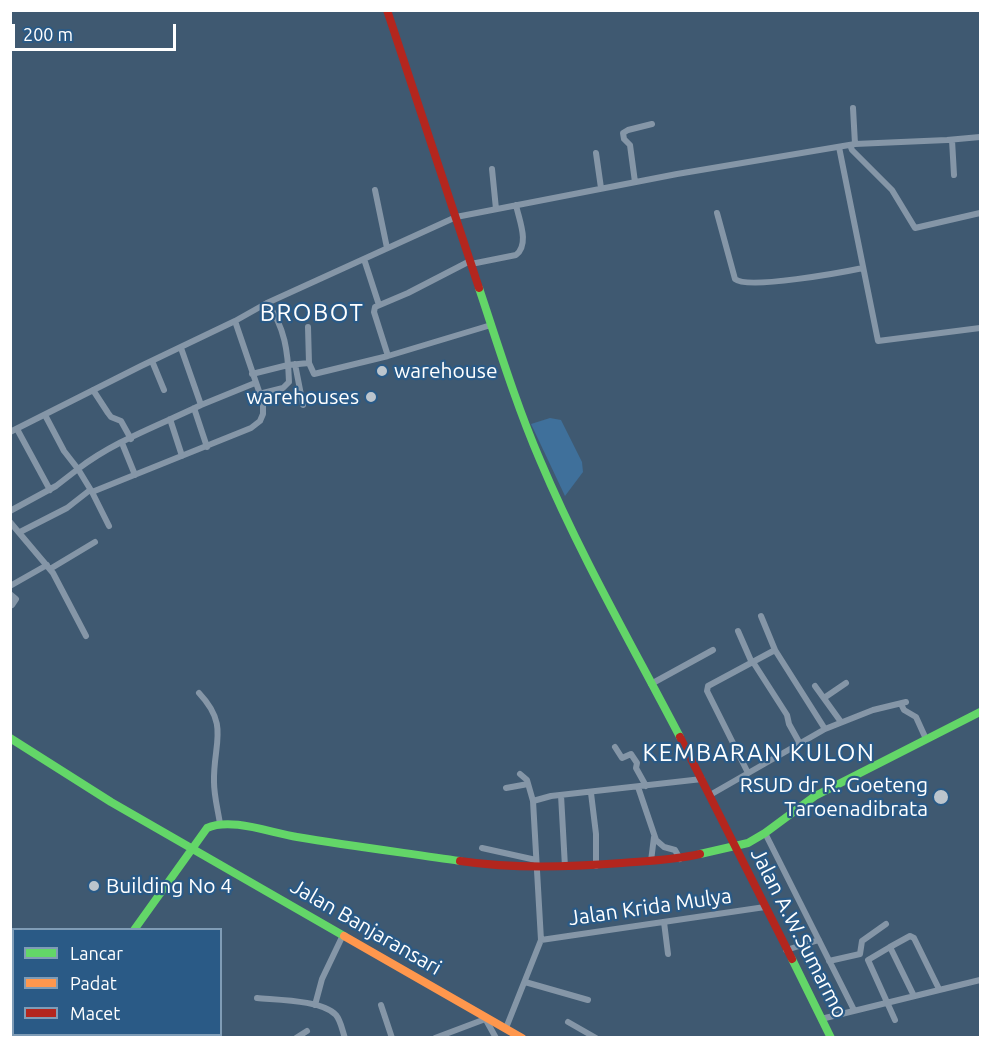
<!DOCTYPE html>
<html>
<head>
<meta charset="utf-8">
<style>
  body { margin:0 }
  #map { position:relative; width:991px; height:1048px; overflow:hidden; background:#3f5971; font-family:Ubuntu,sans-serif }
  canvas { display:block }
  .frame { position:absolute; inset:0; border:12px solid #fff; pointer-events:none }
  .legend { position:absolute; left:12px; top:928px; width:210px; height:108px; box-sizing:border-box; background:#2a5a86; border:2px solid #7f9cb6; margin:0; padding:8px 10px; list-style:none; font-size:18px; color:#fff }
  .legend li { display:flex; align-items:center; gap:12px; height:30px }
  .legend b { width:30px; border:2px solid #7f9cb6 }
  .scale { position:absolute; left:12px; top:24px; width:164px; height:27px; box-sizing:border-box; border:3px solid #fff; border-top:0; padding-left:8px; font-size:18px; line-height:21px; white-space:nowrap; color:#fff; -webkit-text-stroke:4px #2a5a86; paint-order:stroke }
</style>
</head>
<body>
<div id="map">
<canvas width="991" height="1048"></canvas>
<div class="frame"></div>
<ul class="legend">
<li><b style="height:8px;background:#63d668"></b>Lancar</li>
<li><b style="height:8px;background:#ff974d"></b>Padat</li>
<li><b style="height:8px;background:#b3261e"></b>Macet</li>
</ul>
<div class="scale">200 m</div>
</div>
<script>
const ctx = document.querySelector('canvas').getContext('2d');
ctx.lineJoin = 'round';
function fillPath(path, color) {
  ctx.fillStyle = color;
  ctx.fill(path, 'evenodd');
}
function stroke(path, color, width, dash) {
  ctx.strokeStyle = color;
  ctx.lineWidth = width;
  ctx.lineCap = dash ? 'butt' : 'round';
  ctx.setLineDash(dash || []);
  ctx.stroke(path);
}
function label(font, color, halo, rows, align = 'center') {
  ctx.font = font + ' Ubuntu,sans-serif';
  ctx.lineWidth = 4.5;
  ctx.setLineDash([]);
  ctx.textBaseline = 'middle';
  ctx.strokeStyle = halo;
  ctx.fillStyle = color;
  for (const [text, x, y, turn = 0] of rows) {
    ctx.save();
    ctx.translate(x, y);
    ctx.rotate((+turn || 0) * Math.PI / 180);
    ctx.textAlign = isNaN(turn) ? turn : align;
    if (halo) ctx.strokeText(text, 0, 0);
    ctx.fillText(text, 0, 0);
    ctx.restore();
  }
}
const green = new Path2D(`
  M550,418L561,420L582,462L583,472L565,496L531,424Z`);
const river = new Path2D(`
  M10,937L14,939
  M176,1038L177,1034`);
const street = new Path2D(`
  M853,108L855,144
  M952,140L954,175
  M850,145L852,150L892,190L915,228L980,213
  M839,147L878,341L980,328
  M596,153L601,188
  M492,169L496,209
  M635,182L630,145L624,139L623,133L628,130L652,124
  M375,190L387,248
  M717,213L735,279C747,290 844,272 863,268
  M364,259L379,305
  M471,264L516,255C530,244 519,220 516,205
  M308,327L309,363L314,374L388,356L491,325
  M388,356L374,312L375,307L408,293L470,261
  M152,361L164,390
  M295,364L303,405
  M252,374L288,365L309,363
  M93,390L108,413L111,417L121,421L131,439
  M259,394L283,388L289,382C288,352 285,327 267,303
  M201,405L255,383
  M194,408L207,447
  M45,415L64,451L78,469C114,441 160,425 201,405L181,348
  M170,419L182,456
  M17,429L50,490
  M10,432L141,366L235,321L267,303L456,217L677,174L855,144L947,140L980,137
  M122,443L135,475
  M92,492L109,526
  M10,511L56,486L78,469L92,492L251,428L260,421L263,414V403L235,321
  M10,522L53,573L86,636
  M20,532L67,508L90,490
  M50,569L95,542
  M10,586L47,565
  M10,594L16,599L12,605
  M761,616L775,650
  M738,631L752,663
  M753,662L787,715L789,724L799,742
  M651,684L713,650
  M815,686L841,722
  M199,693C230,726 213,743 214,782C214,796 218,810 220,824
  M824,698L846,683
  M901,704L904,710L916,717L926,739
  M615,747L622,758L631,754L637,763L636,768L646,786
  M748,773L707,691L708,686L775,650L825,729
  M520,774L527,780L533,801
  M638,787L656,840L664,847L675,850L680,859
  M506,788L528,784
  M591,793L596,834V866
  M561,795L565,867
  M710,795L825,729L873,710L906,702
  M765,833L854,1010
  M482,848L536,860
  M651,861L654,837
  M664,922L668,954
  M541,940L765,907
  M890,947L868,960L895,1020
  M786,950L819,940
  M829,961L860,954L862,941L886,924
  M525,982L588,1000
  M914,996L890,947L910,936L914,938L939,989
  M257,998C277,1000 322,1000 336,1015C341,1021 342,1030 345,1038
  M315,1005L322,979L343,935
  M381,1005L392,1038
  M821,1019L980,980
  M486,1020L496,1038
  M568,1022L596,1038
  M506,1028L541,940L533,801L551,796L702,779
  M296,1038L307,1031
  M435,1038L488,1018`);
const fast = new Path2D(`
  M479,288C498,345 516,404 540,460C580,555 632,645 680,737
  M10,738L111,802L344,936
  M700,854L748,843L765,833L815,796L980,712
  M134,930L207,828C231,817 271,833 297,837C351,846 406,853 460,861
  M792,959L831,1038
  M67,1038L69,1034`);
const slow = new Path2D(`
  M344,936L522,1038`);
const jam = new Path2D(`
  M387,10L479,288
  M680,737L792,959
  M460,861C514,869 568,867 622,863C648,861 674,860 700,854`);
const markers = [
  [382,371,6,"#bcc5cd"],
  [371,397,6,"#bcc5cd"],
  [941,797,8,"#bcc5cd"],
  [94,886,6,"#bcc5cd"]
];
const poiNames = [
  ["warehouse",394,371],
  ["warehouses",359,397,"right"],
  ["RSUD dr R. Goeteng",928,785,"right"],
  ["Taroenadibrata",928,809,"right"],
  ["Building No 4",106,886]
];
const streetNames = [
  ["Jalan Krida Mulya",650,907,-8],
  ["Jalan Banjaransari",366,927,30],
  ["Jalan A.W.Sumarmo",799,933,63]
];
const quarterNames = [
  ["BROBOT",312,313],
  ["KEMBARAN KULON",759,753]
];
fillPath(green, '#3f709b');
stroke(river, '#587a96', 10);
stroke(street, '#8596a7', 6);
stroke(fast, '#63d668', 8);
stroke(slow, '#ff974d', 8);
stroke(jam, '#b3261e', 8);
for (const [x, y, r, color] of markers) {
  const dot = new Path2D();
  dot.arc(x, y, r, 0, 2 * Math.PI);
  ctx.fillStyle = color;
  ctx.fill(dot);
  stroke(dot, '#2a5a86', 2);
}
label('21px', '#fff', '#2a5a86', poiNames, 'left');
label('21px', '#fff', '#2a5a86', streetNames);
ctx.letterSpacing = '1.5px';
label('24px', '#fff', '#2a5a86', quarterNames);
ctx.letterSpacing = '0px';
</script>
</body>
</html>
